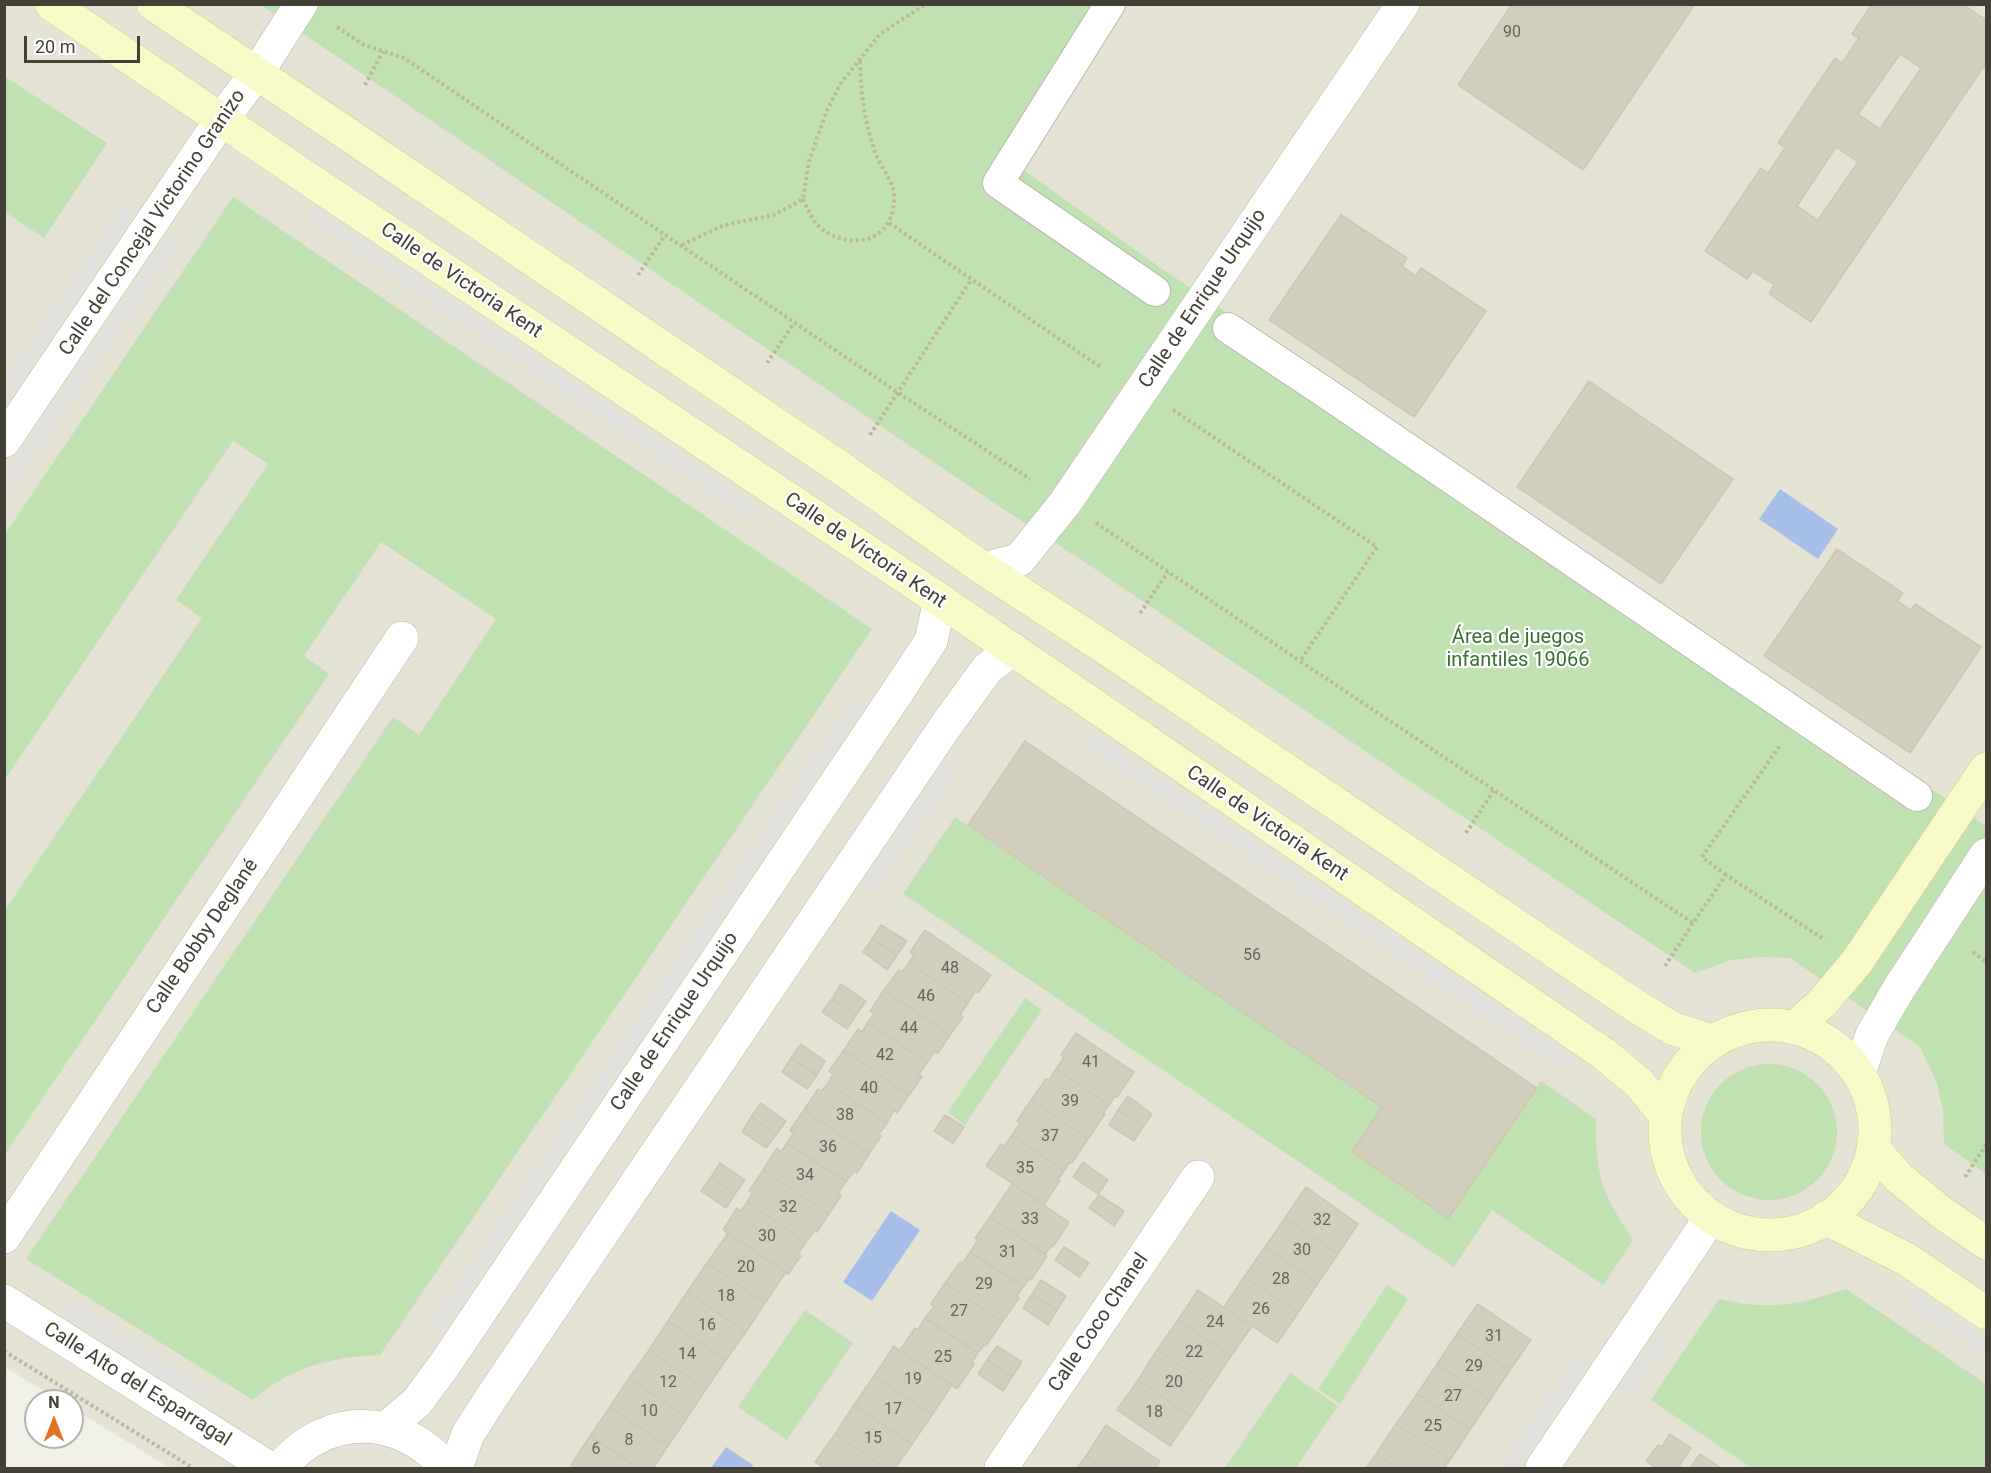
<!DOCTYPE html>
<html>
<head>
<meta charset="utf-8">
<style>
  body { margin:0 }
  #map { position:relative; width:1991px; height:1473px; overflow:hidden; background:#f1f0e6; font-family:Roboto,sans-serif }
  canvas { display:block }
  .frame { position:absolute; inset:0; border:6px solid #434136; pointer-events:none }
  .north { position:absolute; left:24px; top:1389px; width:60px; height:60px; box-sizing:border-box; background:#fff; border:2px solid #b4b3af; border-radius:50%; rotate:0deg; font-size:16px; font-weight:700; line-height:24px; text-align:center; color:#434136 }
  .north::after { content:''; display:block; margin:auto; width:21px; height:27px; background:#e3732a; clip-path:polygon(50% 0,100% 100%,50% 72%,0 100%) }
  .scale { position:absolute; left:24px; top:36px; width:116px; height:27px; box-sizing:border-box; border:3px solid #434136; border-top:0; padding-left:8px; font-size:18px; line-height:21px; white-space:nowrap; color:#434136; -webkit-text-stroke:4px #fff; paint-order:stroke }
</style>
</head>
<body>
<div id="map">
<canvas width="1991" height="1473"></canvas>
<div class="frame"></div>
<div class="north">N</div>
<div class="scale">20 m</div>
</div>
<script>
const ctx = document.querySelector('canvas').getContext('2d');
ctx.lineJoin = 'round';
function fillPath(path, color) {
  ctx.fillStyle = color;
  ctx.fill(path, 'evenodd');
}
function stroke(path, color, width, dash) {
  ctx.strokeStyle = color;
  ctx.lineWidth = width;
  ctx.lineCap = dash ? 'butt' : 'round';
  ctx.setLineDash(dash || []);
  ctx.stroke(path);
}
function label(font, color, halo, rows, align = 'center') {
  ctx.font = font + ' Roboto,sans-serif';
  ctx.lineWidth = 4.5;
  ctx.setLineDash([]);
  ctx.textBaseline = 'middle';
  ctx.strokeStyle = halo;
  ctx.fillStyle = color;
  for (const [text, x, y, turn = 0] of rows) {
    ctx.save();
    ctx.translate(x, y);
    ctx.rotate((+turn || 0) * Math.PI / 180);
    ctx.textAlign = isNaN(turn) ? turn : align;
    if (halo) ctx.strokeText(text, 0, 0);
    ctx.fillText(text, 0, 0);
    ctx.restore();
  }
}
const residential = new Path2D(`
  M4,5H1986V1468H170L72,1408V1401H60L5,1367Z`);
const green = new Path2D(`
  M261,5H1126L1018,166L1158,266L1986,826V1174L1944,1144L1943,1110L1937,1083L1920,1047L1790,958L1759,957L1731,960L1695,973L1086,563L997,505Z
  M4,76L107,143L44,238L5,212Z
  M233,197L872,629L380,1355C330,1357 291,1367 253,1400L26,1259L393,717L419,735L496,619L381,542L304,656L329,674L5,1154V910L202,618L176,600L268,464L233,441L5,779V534Z
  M955,817L1382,1107L1352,1152L1448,1218L1541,1081L1596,1119C1596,1141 1596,1164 1603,1186C1610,1205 1622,1223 1633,1240L1603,1285L1492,1210L1454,1267L903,894Z
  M1025,998L1042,1010L965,1125L948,1112Z
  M1701 1132a68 68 0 1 1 136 0a68 68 0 1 1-136 0Z
  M1387,1285L1408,1299L1340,1404L1318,1389Z
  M1846,1289L1986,1384V1468H1752L1651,1400L1719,1299C1731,1301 1744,1305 1757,1305C1788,1307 1817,1299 1846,1289Z
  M805,1310L853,1343L787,1440L738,1407Z
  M1290,1373L1338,1406L1296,1468H1225Z`);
const parking = new Path2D(`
  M124,204L135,211L5,404V380Z
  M314,206L759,509L751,520L306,217Z
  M169,234L179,242L5,500V477Z
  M854,698L865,706L441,1331L431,1323Z
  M1092,733L1571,1056L1562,1068L1084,745Z
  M947,760L959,768L875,892L863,885Z
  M1917,1292L1986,1339V1355L1909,1303Z
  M71,1303L210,1390L204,1402L63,1315Z
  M1656,1335L1668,1343L1631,1395L1620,1388Z
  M1577,1356L1588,1364L1518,1468H1500Z`);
const water = new Path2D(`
  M1780,489L1838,529L1818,559L1759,519Z
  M891,1211L920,1230L872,1301L843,1282Z
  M726,1447L753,1465L751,1468H711Z`);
const building = new Path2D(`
  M1512,4H1695L1583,170L1458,85Z
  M1872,4H1959L1963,7L1964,5L1986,20V63L1811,322L1769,294L1774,285L1753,271L1747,279L1705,251L1761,168L1768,173L1785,148L1778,143L1835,58L1842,63L1859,38L1852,34ZM1900,54L1921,68L1880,129L1858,114ZM1836,147L1858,162L1818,220L1797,206Z
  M1341,215L1407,258L1402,266L1416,276L1421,268L1486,311L1414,417L1269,320Z
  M1589,381L1733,479L1661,584L1517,487Z
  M1837,549L1903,593L1897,601L1911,610L1915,604L1981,647L1910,753L1764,656Z
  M1025,741L1537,1088L1448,1218L1352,1152L1382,1107L968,825Z
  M881,925L907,941L897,955L872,939Z
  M925,930L991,975L978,993L975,991L968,1003L909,963L914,954L910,952Z
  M872,939L897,955L887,970L863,952Z
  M909,963L968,1003L960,1015L963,1017L950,1035L884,990L899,970L902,972Z
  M841,984L866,1001L856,1015L832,999Z
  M884,990L950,1035L938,1053L935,1051L927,1063L868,1022L874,1014L870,1011Z
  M832,999L856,1015L847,1029L822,1012Z
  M868,1022L927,1063L919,1074L922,1077L909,1095L844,1050L858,1029L862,1032Z
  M1076,1033L1134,1072L1117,1097L1115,1096L1109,1105L1056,1069L1064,1057L1061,1055Z
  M801,1044L825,1061L817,1075L791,1058Z
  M844,1050L909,1095L897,1113L894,1110L887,1123L828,1083L833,1074L829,1071Z
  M791,1058L817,1075L807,1089L782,1072Z
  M1056,1069L1109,1105L1103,1113L1105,1114L1088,1139L1031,1100L1046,1079L1049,1080Z
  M828,1083L887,1123L879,1134L881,1136L869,1154L804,1110L818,1089L821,1091Z
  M1128,1096L1152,1114L1143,1127L1118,1110Z
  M1031,1100L1088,1139L1072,1163L1070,1162L1064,1171L1012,1135L1020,1123L1017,1121Z
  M761,1103L786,1121L776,1135L751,1117Z
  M804,1110L869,1154L857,1173L854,1171L846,1182L787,1143L793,1134L790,1130Z
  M1118,1110L1143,1127L1134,1141L1109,1125Z
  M945,1115L964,1127L953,1143L934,1131Z
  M751,1117L776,1135L766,1148L742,1132Z
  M1012,1135L1064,1171L1058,1179L1060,1180L1044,1205L986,1166L1001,1144L1004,1147Z
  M787,1143L846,1182L838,1193L841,1196L829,1214L763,1170L777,1148L781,1152Z
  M1083,1162L1108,1180L1098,1194L1073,1177Z
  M720,1163L745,1180L735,1194L711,1177Z
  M763,1170L829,1214L817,1232L814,1231L806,1242L747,1202L753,1193L749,1191Z
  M711,1177L735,1194L726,1208L701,1191Z
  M1012,1184L1069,1222L1053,1247L1052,1245L1045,1254L990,1217Z
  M1306,1187L1358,1224L1338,1254L1285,1218Z
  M1099,1195L1124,1211L1114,1226L1089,1208Z
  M747,1202L806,1242L798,1254L801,1256L788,1274L723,1230L737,1208L741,1211Z
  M990,1217L1047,1256L1031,1280L1029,1279L1023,1287L970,1252L978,1240L975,1238Z
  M1285,1218L1338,1254L1318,1283L1265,1247Z
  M728,1233L786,1272L765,1303L707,1263Z
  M1064,1247L1089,1263L1079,1277L1055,1260Z
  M1265,1247L1318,1283L1298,1313L1244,1277Z
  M970,1252L1023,1287L1017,1296L1019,1298L1002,1322L945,1283L960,1262L963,1263Z
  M707,1263L765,1303L746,1332L687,1292Z
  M1244,1277L1298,1313L1277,1343L1224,1307Z
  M1041,1280L1066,1296L1057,1310L1032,1294Z
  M945,1283L1002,1322L986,1346L984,1345L978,1353L925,1318L934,1307L931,1304Z
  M1198,1290L1252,1326L1231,1356L1178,1320Z
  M687,1292L746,1332L726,1360L668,1321Z
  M1032,1294L1057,1310L1048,1325L1023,1308Z
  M1478,1304L1531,1340L1510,1370L1457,1334Z
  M925,1318L978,1353L972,1362L974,1364L957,1389L900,1350L915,1328L918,1330Z
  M1178,1320L1231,1356L1211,1386L1157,1350Z
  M668,1321L726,1360L706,1389L649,1350Z
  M1457,1334L1510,1370L1490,1400L1437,1364Z
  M894,1346L952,1385L932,1415L874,1376Z
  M997,1346L1022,1362L1012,1377L987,1360Z
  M649,1350L706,1389L687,1418L629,1378Z
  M1157,1350L1211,1386L1191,1416L1138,1380Z
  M987,1360L1012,1377L1003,1391L978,1374Z
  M1437,1364L1490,1400L1470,1430L1417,1394Z
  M874,1376L932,1415L912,1444L854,1405Z
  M629,1378L687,1418L668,1446L610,1407Z
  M1138,1380L1191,1416L1170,1446L1117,1410Z
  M1417,1394L1470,1430L1450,1460L1396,1424Z
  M854,1405L912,1444L895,1468H886L835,1434Z
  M610,1407L668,1446L653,1468H639L590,1436Z
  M1396,1424L1450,1460L1444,1468H1397L1376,1454Z
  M1106,1425L1160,1461L1155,1468H1105L1086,1456Z
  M835,1434L886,1468H824L815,1462Z
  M1670,1434L1691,1448L1679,1466L1683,1468H1656L1646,1461L1658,1445L1662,1447Z
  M590,1436L639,1468H576L571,1465Z
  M1376,1454L1397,1468H1366Z
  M1700,1454L1721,1468H1690Z
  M1086,1456L1105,1468H1077Z`);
const path = new Path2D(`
  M337,27L364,45L404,58L897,392L1030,479
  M365,85L383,51
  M803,199C810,215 816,229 834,236C868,250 896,231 894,194C893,181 882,169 877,157C865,126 860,91 860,58
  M889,223L1102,368
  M682,245L724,225L774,215L803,199L809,161L827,110L841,83L880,34L926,4
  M638,275L665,235
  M767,363L794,323
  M1173,410L1377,547L1300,661L1693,923L1726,875L1825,940
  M870,435L971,280
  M1096,523L1300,661
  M1140,613L1168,572
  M1466,833L1494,790
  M1726,875L1702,857L1781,744
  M1973,952L1986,962
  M1665,966L1693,923
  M1965,1177L1986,1145
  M4,1351L193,1468`);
const pedestrian = new Path2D(`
  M1110,4L998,183L1155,291
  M1228,328L1323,391L1917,796`);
const minor = new Path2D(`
  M4,441L221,120L257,73L301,4
  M984,569L1019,560L1065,503L1403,4
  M1859,1073L1872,1035L1898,990L1986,855
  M4,1237L402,638
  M4,1301L269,1468
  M385,1429L417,1402L445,1364L896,694L931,641L940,600
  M280,1468C327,1412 399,1413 447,1468
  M456,1468L468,1434L493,1395L945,727L987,669L1012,649
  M1001,1468L1198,1177
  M1542,1468L1711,1217`);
const secondary = new Path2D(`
  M51,4L304,176L940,600L1604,1054L1639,1083L1665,1115
  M153,4L337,127L845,471L984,569L1113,653L1637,1007L1674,1029L1713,1041
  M1665 1130a105 105 0 1 1 210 0a105 105 0 1 1-210 0Z
  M1795,1027L1821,1004L1856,963L1986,769
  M1874,1149L1898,1177L1941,1212L1986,1243
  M1825,1218L1908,1260L1986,1313`);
const numberNames = [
  ["90",1512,33],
  ["56",1252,956],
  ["48",950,969],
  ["46",926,997],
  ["44",909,1029],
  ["42",885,1056],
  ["41",1091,1063],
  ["40",869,1089],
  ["39",1070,1102],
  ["38",845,1116],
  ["37",1050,1137],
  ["36",828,1148],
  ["35",1025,1169],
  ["34",805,1176],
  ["32",788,1208],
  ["33",1030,1220],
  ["32",1322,1221],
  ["30",767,1237],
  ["30",1302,1251],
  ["31",1008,1253],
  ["20",746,1268],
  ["28",1281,1280],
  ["29",984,1285],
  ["18",726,1297],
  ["26",1261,1310],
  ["27",959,1312],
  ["24",1215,1323],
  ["16",707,1326],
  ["31",1494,1337],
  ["22",1194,1353],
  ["14",687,1355],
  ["25",943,1358],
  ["29",1474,1367],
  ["19",913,1380],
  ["12",668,1383],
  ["20",1174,1383],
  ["27",1453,1397],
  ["17",893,1410],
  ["10",649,1412],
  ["18",1154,1413],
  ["25",1433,1427],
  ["15",873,1439],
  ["8",629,1441],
  ["6",596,1450]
];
const streetNames = [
  ["Calle del Concejal Victorino Granizo",153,223,-56],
  ["Calle de Victoria Kent",461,281,34],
  ["Calle de Enrique Urquijo",1203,299,-56],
  ["Calle de Victoria Kent",865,551,34],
  ["Calle de Victoria Kent",1267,824,34],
  ["Calle Bobby Deglané",203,937,-56],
  ["Calle de Enrique Urquijo",675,1022,-56],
  ["Calle Coco Chanel",1099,1323,-56],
  ["Calle Alto del Esparragal",137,1385,32]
];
const parkNames = [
  ["Área de juegos",1518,638],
  ["infantiles 19066",1518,661]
];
fillPath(residential, '#e4e3d4');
fillPath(green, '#c0e1b2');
fillPath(parking, '#e2e1dd');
fillPath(water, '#a7bee8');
fillPath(building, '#d1cebc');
stroke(building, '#cbc7b0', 1.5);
stroke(pedestrian, '#bbb9a9', 32);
stroke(minor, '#bbb9a9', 34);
stroke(secondary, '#cccb99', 34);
stroke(path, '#bbb89c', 4, [3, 3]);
stroke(pedestrian, '#fff', 30);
stroke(minor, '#fff', 33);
stroke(secondary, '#f8f9c8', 33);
label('16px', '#666458', null, numberNames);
label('20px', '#434136', '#fff', streetNames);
label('20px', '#386e2f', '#fff', parkNames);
</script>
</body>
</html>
